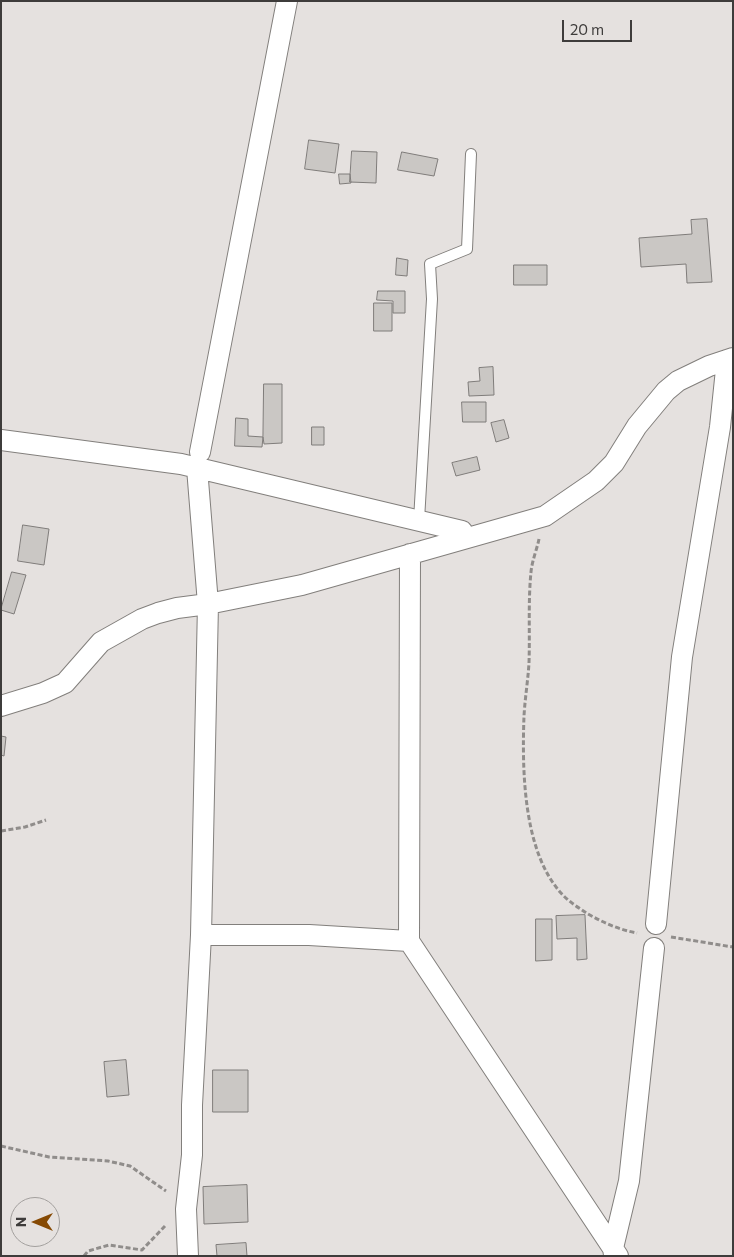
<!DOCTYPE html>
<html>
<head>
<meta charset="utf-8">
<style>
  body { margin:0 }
  #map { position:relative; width:734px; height:1257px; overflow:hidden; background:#e5e1df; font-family:Commissioner,sans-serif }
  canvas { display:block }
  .frame { position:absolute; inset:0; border:2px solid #3e3c3b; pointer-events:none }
  .north { position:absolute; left:10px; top:1197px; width:50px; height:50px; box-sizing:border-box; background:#e5e1df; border:1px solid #a29f9d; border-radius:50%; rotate:270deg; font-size:14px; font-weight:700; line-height:20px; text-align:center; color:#3e3c3b }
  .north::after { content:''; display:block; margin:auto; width:18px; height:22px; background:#864a04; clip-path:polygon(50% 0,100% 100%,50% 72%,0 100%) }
  .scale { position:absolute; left:562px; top:20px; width:70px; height:22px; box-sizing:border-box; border:2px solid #3e3c3b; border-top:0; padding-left:6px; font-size:15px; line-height:18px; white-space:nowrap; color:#3e3c3b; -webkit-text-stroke:4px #e5e1df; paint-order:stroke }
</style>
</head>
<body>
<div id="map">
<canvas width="734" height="1257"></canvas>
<div class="frame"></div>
<div class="north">N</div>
<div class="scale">20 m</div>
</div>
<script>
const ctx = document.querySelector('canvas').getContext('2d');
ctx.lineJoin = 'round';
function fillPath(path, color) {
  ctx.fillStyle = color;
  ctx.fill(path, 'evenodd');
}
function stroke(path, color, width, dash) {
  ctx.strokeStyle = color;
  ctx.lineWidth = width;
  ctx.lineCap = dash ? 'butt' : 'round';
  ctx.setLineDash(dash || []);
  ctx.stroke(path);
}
const building = new Path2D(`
  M309,140L339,144L335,173L305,169Z
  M352,151L377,152L376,183L350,182Z
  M402,152L438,159L434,176L398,170Z
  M339,174H350L351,183L340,184Z
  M707,219L712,282L687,283L686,264L641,267L639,238L692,234L691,220Z
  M397,258L408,260L407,276L396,275Z
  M514,265H547V285H514Z
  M378,291H405V313H393V301L377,300Z
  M374,303H392V331H374Z
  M493,367L494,395L469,396L468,382L480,381L479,368Z
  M264,384H282V443L264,444L263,437Z
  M462,402H486V422H463Z
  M236,418L248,419V436L263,437L262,447L235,446Z
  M504,420L509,438L496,442L491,423Z
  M312,427H324V445H312Z
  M477,457L480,470L456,476L452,463Z
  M23,525L49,529L44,565L18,561Z
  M12,572L26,575L14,614L1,610Z
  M1,736L6,737L4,756L1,755Z
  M585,915L587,959L577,960V938L557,939L556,916Z
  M536,919H552V960L536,961Z
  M126,1060L129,1095L107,1097L104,1062Z
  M213,1070H248V1112H213Z
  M247,1185L248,1222L204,1224L203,1187Z
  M246,1243L247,1256H217L216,1245Z`);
const path = new Path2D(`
  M539,539C537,549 532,561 531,572C528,602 530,633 529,663C528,680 525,698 524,716C522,770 523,851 561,893C569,902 579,908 588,914C604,923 620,930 637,933
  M1,831L25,827L46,820
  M671,937L733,947
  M1,1146L49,1157L108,1161L130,1166L166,1191
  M84,1256L88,1251L109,1245L142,1250L165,1226`);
const lane = new Path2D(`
  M419,520L432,299L430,264L467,249L471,154`);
const street = new Path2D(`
  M1,440L181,464L462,531
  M200,452L287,1
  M197,468L208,604L201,935
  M1,706L43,693L65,683L101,642L142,619L158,613L177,608L208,604L302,585L545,516L596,481L614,463L637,426L666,391L678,381L709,366L733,358
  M656,924L682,657L720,427L727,360
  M409,941L410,554
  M614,1255L613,1248L629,1181L654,948
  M188,1256L186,1209L192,1155V1105L201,935H309L409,941L618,1256`);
fillPath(building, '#cac7c4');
stroke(building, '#7f7c7a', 1);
stroke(lane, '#827f7c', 12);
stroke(street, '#827f7c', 22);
stroke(path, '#908d8b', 3, [5, 2.5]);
stroke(lane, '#fff', 10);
stroke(street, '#fff', 20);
</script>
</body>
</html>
